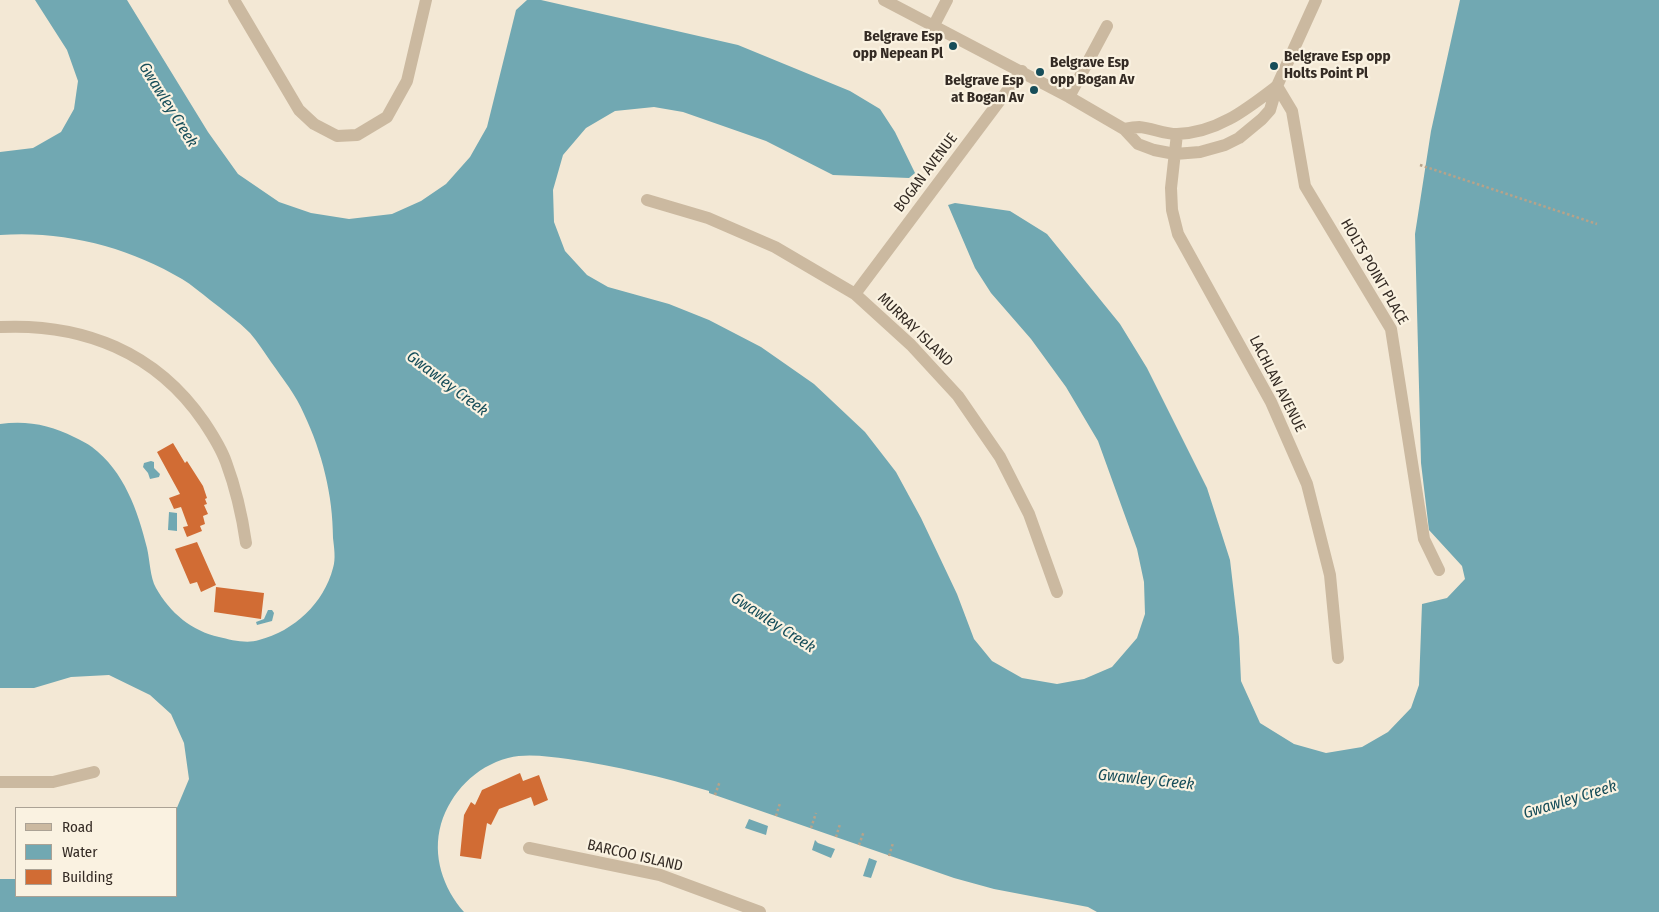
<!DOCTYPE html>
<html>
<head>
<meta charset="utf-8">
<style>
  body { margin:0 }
  #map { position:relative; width:1659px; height:912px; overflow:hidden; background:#f3e8d5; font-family:"Fira Sans Condensed",sans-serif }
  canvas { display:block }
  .legend { position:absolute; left:15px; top:807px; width:162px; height:90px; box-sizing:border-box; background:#faf2e1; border:1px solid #aba295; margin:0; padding:6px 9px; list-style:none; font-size:15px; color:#342b24 }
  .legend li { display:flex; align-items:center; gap:10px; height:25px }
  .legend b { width:25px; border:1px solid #aba295 }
</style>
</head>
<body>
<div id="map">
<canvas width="1659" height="912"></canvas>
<ul class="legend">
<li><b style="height:6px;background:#cbb9a0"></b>Road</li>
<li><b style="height:14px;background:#71a8b2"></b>Water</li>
<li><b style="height:14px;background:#d16c34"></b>Building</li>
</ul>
</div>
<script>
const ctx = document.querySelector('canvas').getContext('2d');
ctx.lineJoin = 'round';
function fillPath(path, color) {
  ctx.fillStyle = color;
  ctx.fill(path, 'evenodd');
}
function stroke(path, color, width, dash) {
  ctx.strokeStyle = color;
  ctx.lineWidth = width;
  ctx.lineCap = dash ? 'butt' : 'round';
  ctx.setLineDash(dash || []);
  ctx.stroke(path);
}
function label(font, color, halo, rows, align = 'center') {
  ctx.font = font + ' "Fira Sans Condensed",sans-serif';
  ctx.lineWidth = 4.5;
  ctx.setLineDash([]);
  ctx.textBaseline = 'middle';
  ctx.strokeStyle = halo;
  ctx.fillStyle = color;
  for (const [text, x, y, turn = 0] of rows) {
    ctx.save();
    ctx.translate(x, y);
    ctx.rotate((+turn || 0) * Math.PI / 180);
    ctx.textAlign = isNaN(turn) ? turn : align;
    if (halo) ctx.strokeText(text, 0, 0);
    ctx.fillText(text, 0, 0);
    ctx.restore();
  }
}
const water = new Path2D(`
  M35,0H127L208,132L238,174L279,202L311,213L349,219L392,214L421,201L446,184L470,157L487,127L516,10L527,0H541L738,45L850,91L880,109L895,132L915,173L909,178L833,175L766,141L683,112L654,107L615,111L586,128L563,155L553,190L554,222L565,251L587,275L608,287L669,304L709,320L761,347L814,384L865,432L896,472L921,518L957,594L974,639L992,661L1022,678L1057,684L1084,679L1112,667L1137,638L1145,614L1144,582L1137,549L1098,441L1066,387L1031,339L991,293L975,268L948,205L955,203L1010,211L1047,234L1120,324L1147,368L1207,488L1230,560L1239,637L1241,681L1260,723L1294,744L1326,753L1362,747L1388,732L1411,708L1419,685L1422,604L1447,598L1465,579L1462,566L1429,530L1421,463L1415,234L1431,131L1460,0H1659V912H1097L1088,907L994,889L954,878L709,793V791C663,777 616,766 568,759C549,757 528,753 508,758C475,767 451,792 441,824C432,856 443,888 464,912H0V879H16V896H176V810L189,779L184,743L171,714L150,695L109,675L71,677L34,688H0V424C26,420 51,425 74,437C80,440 87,443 92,447C124,471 138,511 147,548C150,561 150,577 156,588C170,613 192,631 219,637C231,640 247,644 259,640C294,631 324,603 333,568C336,559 334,547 333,538C333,495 322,452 304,414C296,395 283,379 271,362C264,352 258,342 250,333C238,321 224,311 210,300C201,293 192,285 182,279C129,247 62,230 0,235V152L33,148L61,132L74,109L78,81L67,50Z
  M151,461L154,462V468L160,474L159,477L150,479L148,473L143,467L144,463Z
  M169,512L177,513V531L168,530Z
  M268,610H272L274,613L272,621L257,625L256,622L264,619Z
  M749,819L768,826L766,835L745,828Z
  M815,840L818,843L835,849L831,858L812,850Z
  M869,858L877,861L871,878L863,876Z`);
const building = new Path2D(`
  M173,443L185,463L187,461L203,486L207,498L205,499L207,504L204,505L208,514L203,516L205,524L200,526L202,531L187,537L183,527L188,526L181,507L174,509L169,498L180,494L157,452Z
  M197,542L216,585L201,592L197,582L190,584L175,549Z
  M216,587L264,593L261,619L214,612Z
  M520,773L523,781L539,775L548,800L534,806L531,797L499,809L491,825L487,823L481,859L460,856L464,815L471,802L475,805L482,790Z`);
const path = new Path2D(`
  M1420,165L1597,224
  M1400,319H1409
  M715,795L720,781
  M776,816L780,803
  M811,828L816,813
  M836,837L840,824
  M859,845L864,831
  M889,856L893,843`);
const minor = new Path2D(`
  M234,0L299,110L314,124L337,136L357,135L387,117L407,81L426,0
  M884,0L1069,97L1124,129L1138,144L1154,150L1175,154L1200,152L1225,145L1239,138L1262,119L1270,110L1277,86L1316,0
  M934,25L947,0
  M1277,86L1292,111L1305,186L1391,329L1424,539L1439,570
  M1069,97L1107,26
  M1124,129C1129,128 1134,127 1139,127C1152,128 1164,134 1177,134C1217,133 1247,109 1277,86
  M1177,134L1171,188L1172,210L1178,234L1271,402L1307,484L1330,575L1338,658
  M647,200L708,218L775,247L855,294L911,345L958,396L1000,457L1029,514L1057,592
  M855,294L1022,71
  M0,327C83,323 156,352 204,422C212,434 221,448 226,462C236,489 242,515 246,543
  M0,782H53L94,772
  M529,848L660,875L760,912`);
const markers = [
  [953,46,5,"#164d59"],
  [1274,66,5,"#164d59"],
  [1040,72,5,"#164d59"],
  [1034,90,5,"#164d59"]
];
const poiNames = [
  ["Belgrave Esp",943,37],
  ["opp Nepean Pl",943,54],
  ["Belgrave Esp opp",1284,57,"left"],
  ["Holts Point Pl",1284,74,"left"],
  ["Belgrave Esp",1050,63,"left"],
  ["opp Bogan Av",1050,80,"left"],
  ["Belgrave Esp",1024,81],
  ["at Bogan Av",1024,98]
];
const streetNames = [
  ["BOGAN AVENUE",926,173,-53],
  ["HOLTS POINT PLACE",1374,272,60],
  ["MURRAY ISLAND",915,330,44],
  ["LACHLAN AVENUE",1277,384,63],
  ["BARCOO ISLAND",635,856,13]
];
const waterNames = [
  ["Gwawley Creek",168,105,58],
  ["Gwawley Creek",447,384,37],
  ["Gwawley Creek",773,623,33],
  ["Gwawley Creek",1146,780,6],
  ["Gwawley Creek",1570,800,-17]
];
fillPath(water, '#71a8b2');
fillPath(building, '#d16c34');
stroke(path, '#b7a38a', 2.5, [2.5, 2.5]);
stroke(minor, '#cbb9a0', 12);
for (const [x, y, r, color] of markers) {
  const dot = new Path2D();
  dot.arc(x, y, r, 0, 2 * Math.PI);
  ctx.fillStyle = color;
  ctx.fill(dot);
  stroke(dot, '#faf2e1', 2);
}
label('bold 15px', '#342b24', '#faf2e1', poiNames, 'right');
label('15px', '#342b24', '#faf2e1', streetNames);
label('italic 16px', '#164d59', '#faf2e1', waterNames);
</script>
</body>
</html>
